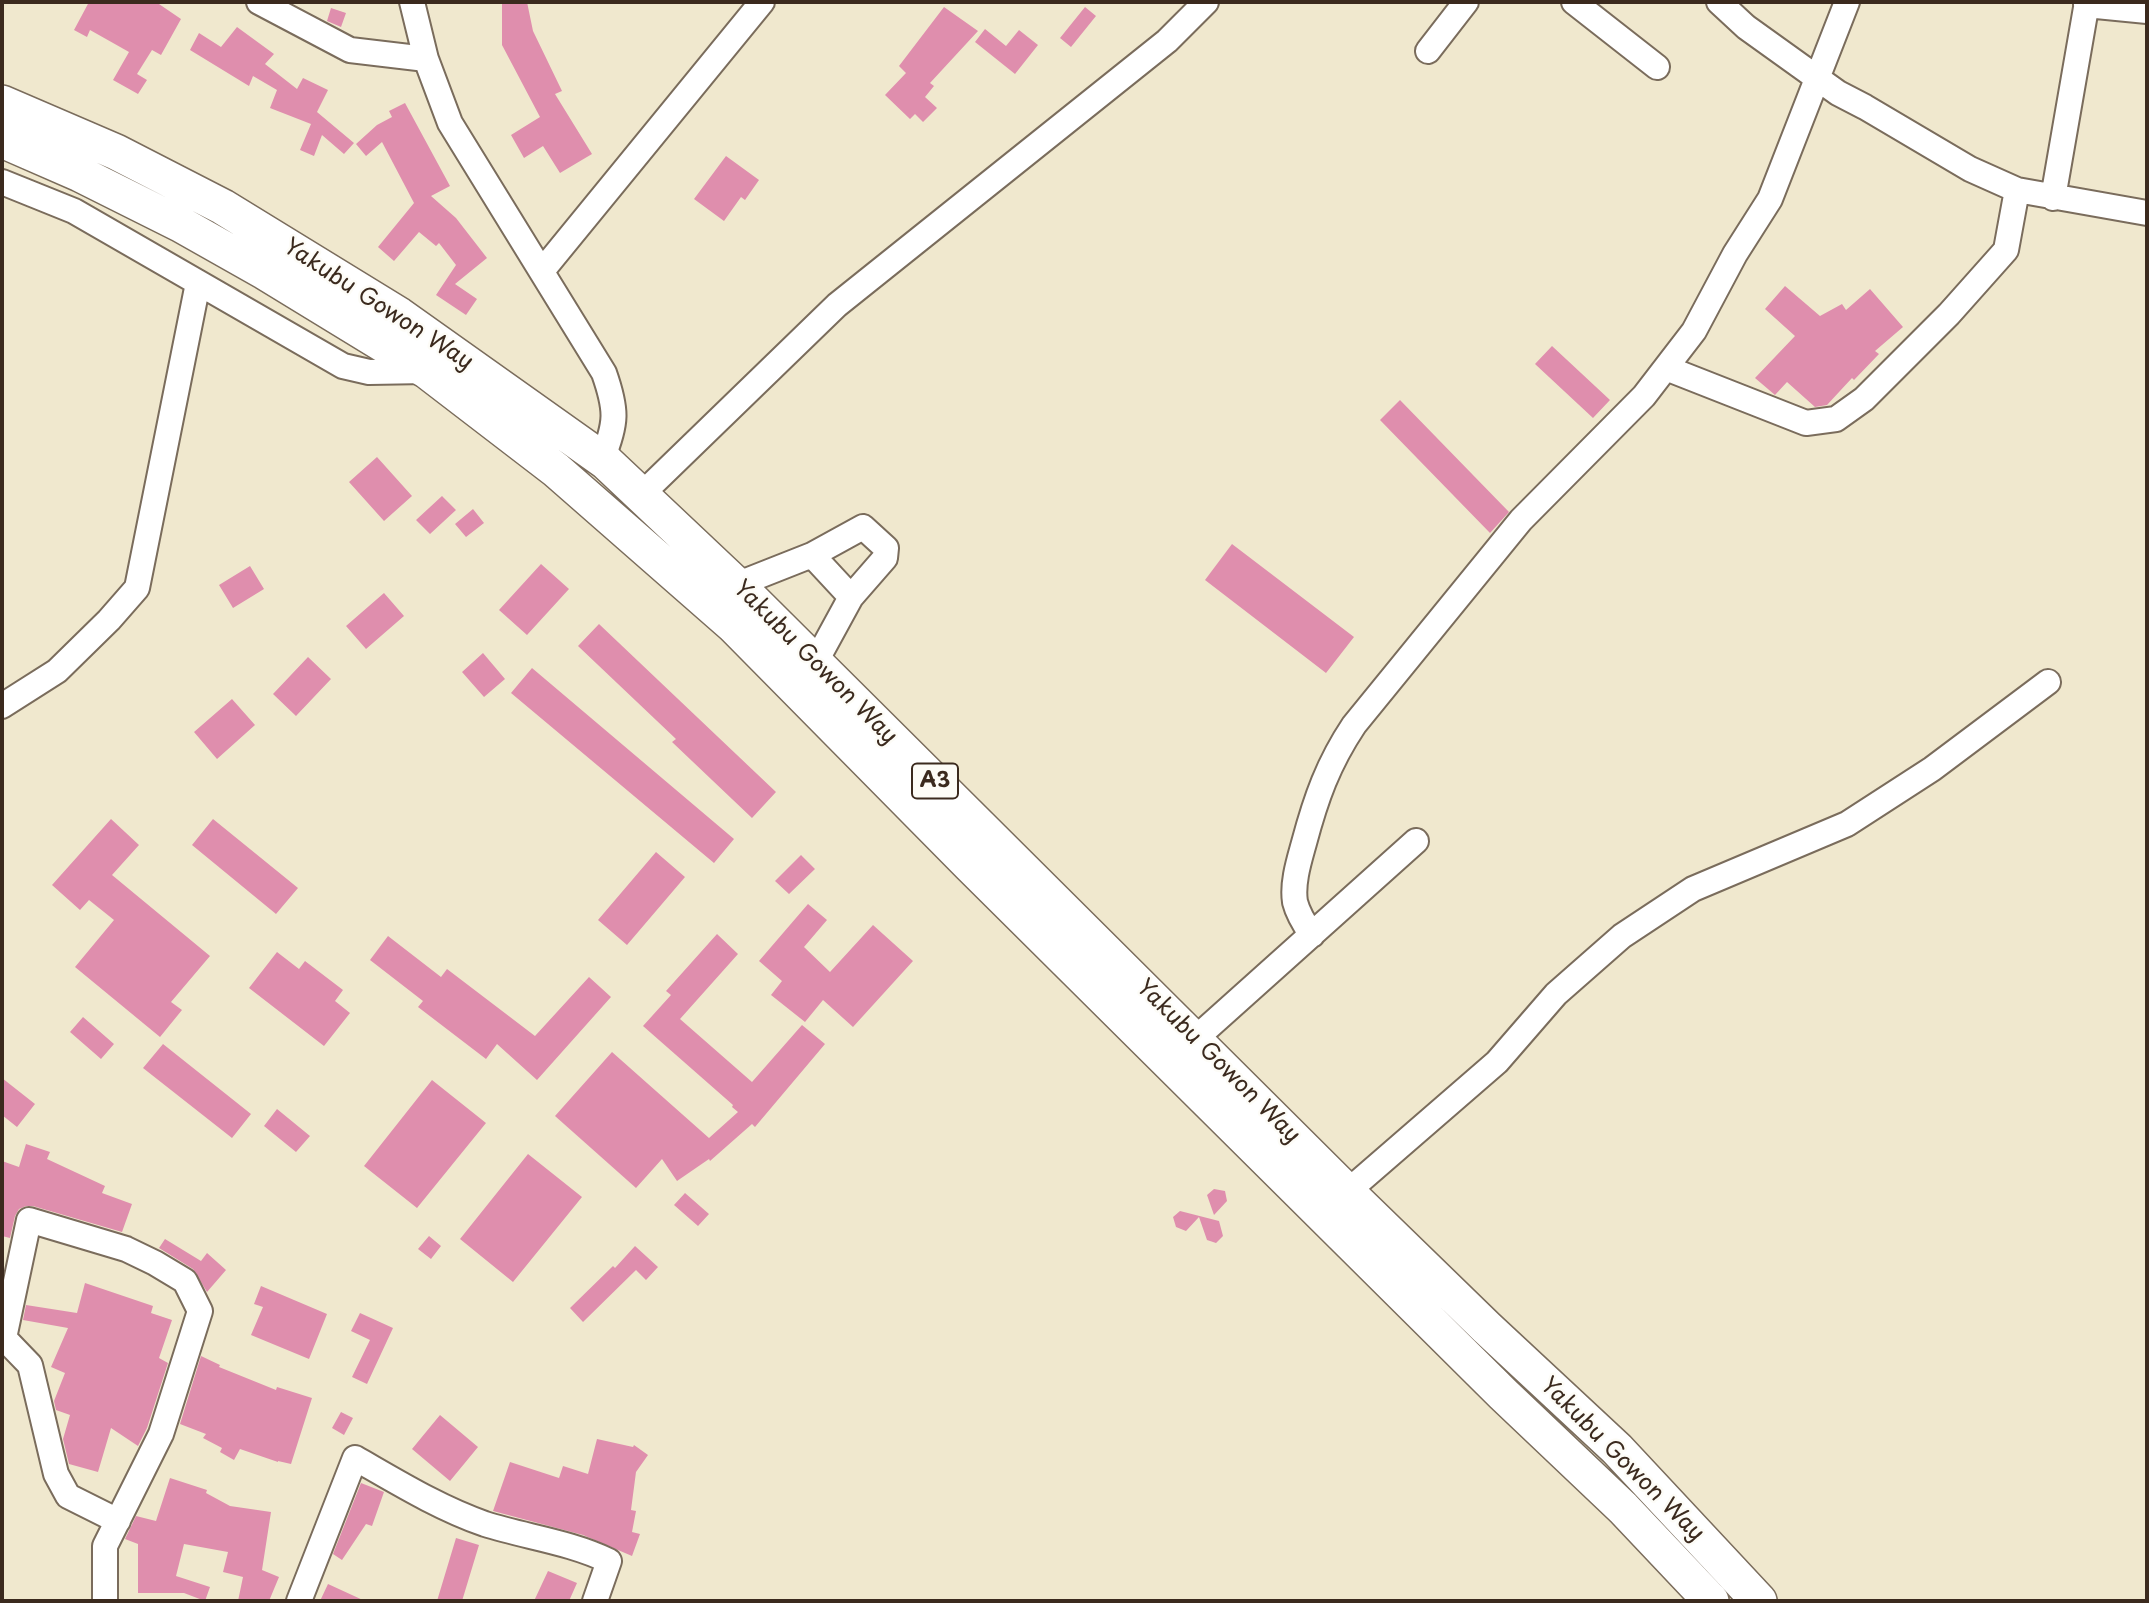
<!DOCTYPE html>
<html>
<head>
<meta charset="utf-8">
<style>
  body { margin:0 }
  #map { position:relative; width:2149px; height:1603px; overflow:hidden; background:#f0e8ce; font-family:"Playpen Sans",sans-serif }
  canvas { display:block }
  .frame { position:absolute; inset:0; border:4px solid #3b2a1e; pointer-events:none }
</style>
</head>
<body>
<div id="map">
<canvas width="2149" height="1603"></canvas>
<div class="frame"></div>
</div>
<script>
const ctx = document.querySelector('canvas').getContext('2d');
ctx.lineJoin = 'round';
function fillPath(path, color) {
  ctx.fillStyle = color;
  ctx.fill(path, 'evenodd');
}
function stroke(path, color, width, dash) {
  ctx.strokeStyle = color;
  ctx.lineWidth = width;
  ctx.lineCap = dash ? 'butt' : 'round';
  ctx.setLineDash(dash || []);
  ctx.stroke(path);
}
function label(font, color, halo, rows, align = 'center') {
  ctx.font = font + ' "Playpen Sans",sans-serif';
  ctx.lineWidth = 5;
  ctx.setLineDash([]);
  ctx.textBaseline = 'middle';
  ctx.strokeStyle = halo;
  ctx.fillStyle = color;
  for (const [text, x, y, turn = 0] of rows) {
    ctx.save();
    ctx.translate(x, y);
    ctx.rotate((+turn || 0) * Math.PI / 180);
    ctx.textAlign = isNaN(turn) ? turn : align;
    if (halo) ctx.strokeText(text, 0, 0);
    ctx.fillText(text, 0, 0);
    ctx.restore();
  }
}
const building = new Path2D(`
  M89,2H156L181,19L161,55L152,50L137,74L147,80L138,94L113,80L129,52L90,30L87,37L74,30Z
  M502,2H527L533,31L562,91L555,94L592,154L560,173L543,146L524,158L511,135L540,117L502,45Z
  M944,7L978,31L930,83L934,86L925,97L937,108L923,122L915,114L910,119L885,95L906,73L899,66Z
  M1085,7L1096,16L1071,47L1060,38Z
  M331,8L346,13L341,27L327,21Z
  M237,27L274,54L265,64L297,89L303,78L328,90L317,112L354,143L344,154L322,135L314,156L300,150L311,124L270,108L277,90L253,76L249,86L190,50L199,33L221,47Z
  M985,29L1006,46L1019,30L1038,45L1015,74L975,42Z
  M405,103L450,186L431,196L456,218L487,258L455,284L477,299L466,315L436,295L456,265L439,243L436,246L419,232L394,261L378,247L414,203L382,142L366,156L356,144L377,125L392,117L389,111Z
  M726,156L759,180L745,200L741,197L724,221L694,199Z
  M1785,286L1820,316L1842,304L1846,310L1870,289L1903,327L1875,351L1879,354L1854,380L1852,378L1827,405L1815,407L1787,382L1775,395L1755,378L1795,336L1765,309Z
  M1552,346L1610,400L1593,418L1535,364Z
  M1400,400L1509,512L1490,533L1380,420Z
  M377,457L412,496L384,521L349,482Z
  M442,496L456,510L430,534L416,520Z
  M473,509L484,523L466,537L455,524Z
  M1232,544L1354,637L1326,673L1205,580Z
  M541,564L569,589L527,635L499,610Z
  M250,566L264,589L233,608L219,585Z
  M384,593L404,616L366,649L346,626Z
  M599,624L776,792L752,818L672,742L676,739L578,646Z
  M483,653L505,679L484,697L462,672Z
  M308,657L331,679L296,716L273,694Z
  M532,668L734,839L714,863L511,693Z
  M232,699L255,725L217,759L194,732Z
  M111,819L139,845L112,875L210,956L171,1002L182,1010L160,1037L75,967L114,920L89,900L80,910L52,885Z
  M213,819L298,888L276,914L192,845Z
  M656,852L685,877L627,945L598,920Z
  M801,855L815,869L789,894L775,881Z
  M808,904L827,920L804,947L830,972L873,925L913,961L853,1027L823,1000L805,1022L771,995L782,981L759,961Z
  M717,934L738,954L680,1019L752,1082L802,1025L825,1044L755,1127L752,1124L710,1161L709,1159L677,1181L662,1159L636,1188L555,1116L612,1052L709,1138L738,1112L732,1107L733,1105L643,1026L671,995L666,991Z
  M388,936L441,977L447,969L535,1036L589,977L611,997L537,1080L497,1044L486,1059L418,1007L423,1001L370,960Z
  M277,952L299,969L305,961L343,990L335,1001L350,1013L324,1046L249,988Z
  M83,1017L114,1044L101,1059L70,1032Z
  M163,1044L251,1114L232,1138L143,1068Z
  M2,1078L35,1104L17,1127L2,1115Z
  M432,1080L486,1123L417,1208L364,1166Z
  M277,1109L310,1136L296,1152L264,1126Z
  M26,1144L50,1152L47,1159L105,1186L102,1193L132,1204L122,1232L33,1206H26L19,1209L15,1216L10,1238L2,1236L4,1220H2V1161L19,1167Z
  M528,1154L582,1197L513,1282L460,1239Z
  M1214,1189L1225,1191L1227,1201L1214,1215L1207,1195Z
  M685,1193L709,1214L698,1226L674,1205Z
  M1180,1211L1219,1221L1223,1236L1216,1243L1207,1240L1199,1217L1186,1231L1176,1227L1173,1217Z
  M429,1236L441,1246L431,1259L418,1249Z
  M165,1239L201,1261L207,1253L226,1270L207,1292L193,1269L159,1248Z
  M635,1246L658,1267L646,1280L636,1270L583,1322L570,1308L613,1266L615,1268Z
  M85,1283L153,1306L151,1313L172,1320L159,1358L168,1363L147,1428L138,1446L111,1428L98,1472L69,1464L63,1439L70,1415L56,1410L54,1401L65,1373L51,1367L68,1328L23,1320L26,1305L77,1313Z
  M261,1286L327,1314L309,1359L251,1335L263,1307L254,1304Z
  M360,1313L393,1328L367,1384L352,1377L370,1340L351,1331Z
  M201,1356L220,1365L219,1367L276,1390L277,1387L312,1398L291,1464L278,1461V1462L240,1449L234,1460L220,1452L222,1448L203,1438L206,1434L180,1424Z
  M341,1412L353,1418L344,1435L332,1428Z
  M440,1415L478,1447L450,1481L412,1449Z
  M597,1439L633,1447L634,1445L648,1455L636,1472L631,1510L636,1511L632,1532L640,1534L632,1556L583,1535L493,1511L510,1462L559,1478L563,1466L588,1474Z
  M170,1478L207,1490L206,1493L230,1506L271,1512L262,1570L279,1577L269,1601H238L243,1577L223,1572L228,1552L184,1544L176,1576L210,1587L205,1601L184,1593H138V1544L125,1539L136,1516L156,1521Z
  M361,1483L384,1492L372,1526L366,1524L342,1560L333,1554Z
  M456,1538L479,1545L462,1601H437Z
  M548,1571L577,1583L569,1601H534Z
  M328,1584L365,1601H320Z`);
const minor = new Path2D(`
  M259,2L350,50L426,59
  M412,2L426,59L450,123L604,373C617,410 617,423 602,459
  M1574,2L1657,67
  M1719,2L1746,27L1838,93L1865,107L1970,169L2017,190L2147,213
  M2086,5L2147,11
  M1428,51L1466,2
  M2,182L74,211L343,366L369,372L427,371
  M2053,198L2087,2
  M542,271L762,2
  M1666,368L1806,423L1836,419L1864,399L1949,314L2006,250L2017,190
  M642,494L837,305L1167,41L1206,2
  M812,555L863,527L886,548L885,558L851,597
  M736,585L812,555L851,597L815,663
  M2,706L57,671L109,620L137,588L198,283
  M1312,935C1305,925 1298,914 1295,902C1292,883 1299,861 1304,843C1316,798 1328,764 1354,725L1521,520L1644,396L1694,331L1735,254L1770,199L1847,2
  M1195,1039L1416,841
  M1347,1192L1497,1062L1556,994L1622,936L1693,889L1847,824L1932,769L2048,682
  M105,1601V1546L161,1434L200,1311L185,1281L155,1263L126,1249L29,1220L4,1338L30,1365L56,1474L68,1496L118,1521
  M299,1601L355,1458C397,1482 439,1508 485,1524C526,1537 570,1542 609,1561L595,1601`);
const highway = new Path2D(`
  M2,103L116,152L223,207L399,315L606,462L747,595L1347,1192L1487,1328L1617,1449L1759,1601
  M2,140L80,174L180,224L265,272L427,371L556,470L733,625L970,865L1503,1394L1623,1508L1711,1601`);
const shields = [
  [935,781,46]
];
const shieldNames = [
  ["A3",935,781]
];
const streetNames = [
  ["Yakubu Gowon Way",378,305,33],
  ["Yakubu Gowon Way",815,663,45],
  ["Yakubu Gowon Way",1218,1062,45],
  ["Yakubu Gowon Way",1622,1460,45]
];
fillPath(building, '#df8ead');
stroke(minor, '#7a6c5c', 28);
stroke(highway, '#7a6c5c', 38);
stroke(minor, '#fff', 24);
stroke(highway, '#fff', 35);
for (const [x, y, w] of shields) {
  const box = new Path2D();
  box.roundRect(x - w / 2, y - 17.5, w, 35, 5);
  ctx.fillStyle = '#fdfcf7';
  ctx.fill(box);
  stroke(box, '#3b2a1e', 2);
}
label('bold 21px', '#3b2a1e', null, shieldNames);
label('23px', '#3b2a1e', '#fdfcf7', streetNames);
</script>
</body>
</html>
